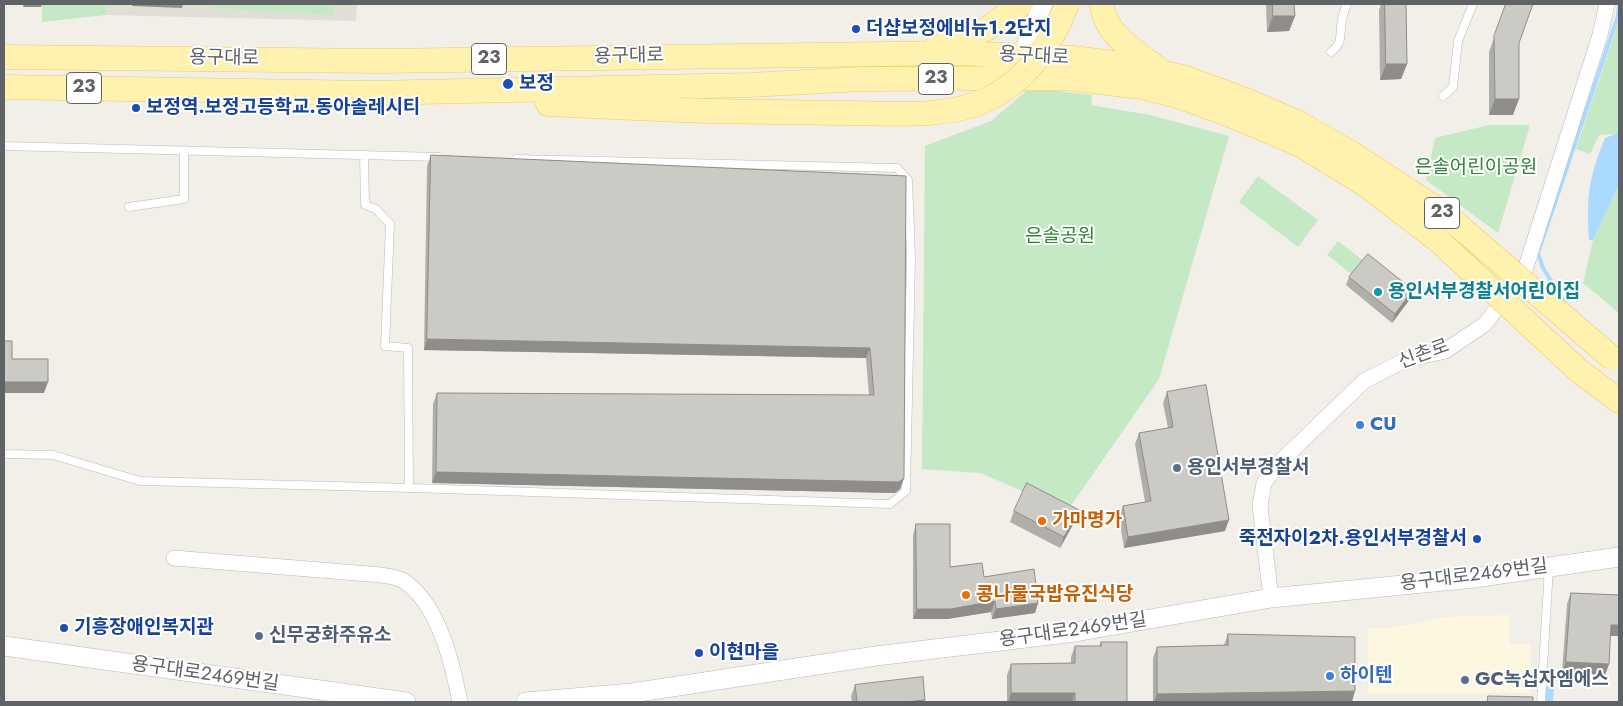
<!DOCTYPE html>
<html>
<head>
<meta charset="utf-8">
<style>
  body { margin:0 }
  #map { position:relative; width:1623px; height:706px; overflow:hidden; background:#f1efe8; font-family:Jost,sans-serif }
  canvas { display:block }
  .frame { position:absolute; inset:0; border:5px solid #5f6368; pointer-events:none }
</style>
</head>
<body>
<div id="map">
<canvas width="1623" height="706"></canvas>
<div class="frame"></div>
</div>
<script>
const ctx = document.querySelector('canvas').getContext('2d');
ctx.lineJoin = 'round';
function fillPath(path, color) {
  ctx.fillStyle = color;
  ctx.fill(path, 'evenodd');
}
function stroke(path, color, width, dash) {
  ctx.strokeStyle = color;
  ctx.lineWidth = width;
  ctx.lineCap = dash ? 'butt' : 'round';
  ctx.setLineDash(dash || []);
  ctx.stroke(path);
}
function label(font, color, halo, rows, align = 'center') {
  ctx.font = font + ' Jost,"Noto Sans KR",sans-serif';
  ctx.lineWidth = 4;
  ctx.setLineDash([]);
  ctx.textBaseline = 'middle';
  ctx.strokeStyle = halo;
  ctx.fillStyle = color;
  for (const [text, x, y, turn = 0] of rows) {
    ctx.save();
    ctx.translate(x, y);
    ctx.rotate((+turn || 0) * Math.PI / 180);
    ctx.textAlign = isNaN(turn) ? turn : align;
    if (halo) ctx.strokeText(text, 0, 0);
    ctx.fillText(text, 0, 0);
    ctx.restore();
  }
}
const commercial = new Path2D(`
  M1510,615V644H1530V693H1368V628H1390L1447,617Z`);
const education = new Path2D(`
  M106,4H357L356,21L106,15Z`);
const green = new Path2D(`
  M42,4H106V15L42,22Z
  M213,4H335L334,15L213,8Z
  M1619,21V134L1599,135L1590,154L1576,149Z
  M1030,88L1092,95L1091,105L1150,115L1229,136L1159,379L1068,510L980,473L922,469L925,146L991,121Z
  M1489,125H1530L1498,233L1426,180L1435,138Z
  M1258,176L1318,220L1298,247L1239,202Z
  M1619,184V313L1583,283L1593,240Z
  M1338,241L1365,262L1354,276L1327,255Z`);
const water = new Path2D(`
  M1618,133L1619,184L1593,240H1589C1586,197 1589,177 1605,138Z
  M1545,687H1554L1553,702H1544Z`);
const stream = new Path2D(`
  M1565,303L1543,268L1538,253L1618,16L1619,5`);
const service = new Path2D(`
  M1331,52C1344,42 1339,34 1342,20C1343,14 1345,9 1347,4
  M1443,96L1453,87L1458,41L1473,4
  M4,146L439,157
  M364,155L365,205L376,209L390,224L385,346L408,348L409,488
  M129,207L184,199V150
  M4,454L53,455L140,481L412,488L890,504L906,491L911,257L908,180L897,168L516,159
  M1541,702L1549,567`);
const minor = new Path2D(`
  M174,558L381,575C388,576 398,577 404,581C439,605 452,662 460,702
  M1271,598L1260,506L1264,483L1280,462L1364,381L1405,360L1445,351L1485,324L1524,273L1600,35L1607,4`);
const tertiary = new Path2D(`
  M1017,67L1043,4
  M4,646L406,702
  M526,702L632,693L876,656L1075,632L1271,598L1474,578L1619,557`);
const primary = new Path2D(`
  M1102,4C1104,33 1134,51 1156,67
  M935,48L988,28L1021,4
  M4,57L379,61L958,53L1073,58L1123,64L1183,77L1248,101
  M4,87L371,93L750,85L860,79L1067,78L1142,87L1178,96L1230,115
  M548,104L680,110
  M1578,370L1619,401`);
const primaryBridge = new Path2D(`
  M1248,101L1297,122L1351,153L1446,215L1613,359
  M680,110C736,112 792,112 847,113C892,113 945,119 986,100C1026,81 1052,44 1067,4
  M1230,115L1301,145L1366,185L1439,241L1578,370`);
const wall = new Path2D(`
  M1266,4H1294L1295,16L1289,31L1267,32Z
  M1381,4H1406L1407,64L1401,79L1380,80L1379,10Z
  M1506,4L1519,43L1513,115H1489V52Z
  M431,155L906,176L904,478L900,489L895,493L432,483L433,404L437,393L869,395L866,358L424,350L427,166Z
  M1349,277L1413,290L1410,299L1392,323L1346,285Z
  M1167,392L1225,531L1124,548L1119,517L1123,506L1145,502L1135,444L1139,433L1168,428L1163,403Z
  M1079,510L1075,521L1060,548L1010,522L1014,511Z
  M916,524L950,567L984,577L1038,603L1035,613L992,619L991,612L947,619H913V535Z
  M1571,593L1619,595V636H1610L1609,664L1605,675L1562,672L1567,604Z
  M1228,634L1352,702H1153V658L1157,647L1224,645Z
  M1101,642L1127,702H1007V675L1011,664L1071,663V657L1075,646H1099Z
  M855,685L925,700L924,702H852L851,696Z`);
const shadedWall = new Path2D(`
  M24,4H42L41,7H23Z
  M133,4H183L182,8L132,6Z
  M1273,16H1295L1289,31L1267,32Z
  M1386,64H1407L1401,79L1380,80Z
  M1495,99H1519L1513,115H1489Z
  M1413,290L1410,299L1392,323L1395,314Z
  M427,339L870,348L866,358L424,350Z
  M4,382H48L44,393H4Z
  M436,472L904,478L900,489L895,493L432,483Z
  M1079,510L1075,521L1060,548L1064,537Z
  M1229,520L1225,531L1124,548L1128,537Z
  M995,601L991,612L947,619H913L917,609Z
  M1038,603L1035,613L992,619L996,609Z
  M1611,625H1619V636H1607Z
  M1566,662L1609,664L1605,675L1562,672Z
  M1355,691L1352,702H1154L1157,694Z
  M1011,693H1075L1072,702H1008Z
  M925,700L924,702H906Z`);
const building = new Path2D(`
  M1273,4H1294L1295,16H1273Z
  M1385,4H1406L1407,64H1386Z
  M1506,4H1533L1519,43V99H1495L1494,36Z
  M431,155L906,176L904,478L899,482L436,472L437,393L874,395L870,348L427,339Z
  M1368,254L1413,290L1395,314L1349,277Z
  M4,341H12V359H48V382H4Z
  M1206,385L1229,520L1128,537L1123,506L1151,501L1139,433L1173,427L1167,392Z
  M1027,483L1079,510L1064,537L1014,511Z
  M916,524H950V567L982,563L984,577L1034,569L1038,603L996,609L995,601L951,609H917Z
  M1571,593L1619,595V625H1611L1609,664L1566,662Z
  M1228,634L1355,637V691L1157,694V647L1228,645Z
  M1101,642H1127V702H1075V693H1011V664L1075,663V646H1101Z
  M923,677L925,700L906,702H857L855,685Z
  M1488,696L1533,697V702H1488Z`);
const markers = [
  [856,29,5,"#1a4fb4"],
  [508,84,6,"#1a4fb4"],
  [136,108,5,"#1a4fb4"],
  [1378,292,5,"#0f9aa8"],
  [1360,425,5,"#3f7fe0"],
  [1177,468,5,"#5c6f8a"],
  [1042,521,5,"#e8710a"],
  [1477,539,5,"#1a4fb4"],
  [966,595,5,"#e8710a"],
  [64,628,5,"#1a4fb4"],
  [259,636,5,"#5c6f8a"],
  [699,653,5,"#1a4fb4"],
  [1330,676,5,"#3f7fe0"],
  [1465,680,5,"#5c6f8a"]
];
const shields = [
  [489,59,35],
  [936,79,35],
  [84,88,35],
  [1442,213,35]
];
const shieldNames = [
  ["23",489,59],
  ["23",936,79],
  ["23",84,88],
  ["23",1442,213]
];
const transitNames = [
  ["더샵보정에비뉴1.2단지",866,29],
  ["보정",519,84],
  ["보정역.보정고등학교.동아솔레시티",146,108],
  ["죽전자이2차.용인서부경찰서",1467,539,"right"],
  ["기흥장애인복지관",74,628],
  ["이현마을",709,653]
];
const streetNames = [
  ["용구대로",629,57,-1],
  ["용구대로",1034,57,3],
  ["용구대로",224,59,1],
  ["신촌로",1424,355,-20],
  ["용구대로2469번길",1474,576,-7],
  ["용구대로2469번길",1073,631,-8],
  ["용구대로2469번길",205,675,8]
];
const parkNames = [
  ["은솔어린이공원",1476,168],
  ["은솔공원",1060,237]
];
const cultureNames = [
  ["용인서부경찰서어린이집",1388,292]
];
const shopNames = [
  ["CU",1370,425],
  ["하이텐",1340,676]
];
const serviceNames = [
  ["용인서부경찰서",1187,468],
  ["신무궁화주유소",269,636],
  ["GC녹십자엠에스",1475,680]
];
const foodNames = [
  ["가마명가",1052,521],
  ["콩나물국밥유진식당",976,595]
];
fillPath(commercial, '#fef7e0');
fillPath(education, '#e1ded6');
fillPath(green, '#c5e8c5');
fillPath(water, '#aadaff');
stroke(stream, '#aadaff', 4);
stroke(service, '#b5b8bc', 9);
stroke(minor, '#b5b8bc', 16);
stroke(tertiary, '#b5b8bc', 20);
stroke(primary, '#f2c960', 25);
stroke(service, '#fff', 8);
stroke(minor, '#fff', 15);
stroke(tertiary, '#fff', 19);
stroke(primary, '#fff2af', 24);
stroke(primaryBridge, '#f2c960', 25, []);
stroke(primaryBridge, '#fff2af', 24);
fillPath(wall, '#afaea9');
fillPath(shadedWall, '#8f8d8a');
fillPath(building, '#cccac5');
stroke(building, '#8f8d8a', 1);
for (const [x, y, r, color] of markers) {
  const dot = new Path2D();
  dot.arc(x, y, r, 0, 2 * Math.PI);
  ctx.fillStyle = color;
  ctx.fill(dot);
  stroke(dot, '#fff', 2);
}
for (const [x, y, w] of shields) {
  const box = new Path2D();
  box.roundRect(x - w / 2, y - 15.5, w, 31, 4);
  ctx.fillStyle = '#fff';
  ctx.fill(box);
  stroke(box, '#5f6368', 1);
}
label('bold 18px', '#5f6368', null, shieldNames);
label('bold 19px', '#164399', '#fff', transitNames, 'left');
label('19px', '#5f6368', '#fff', streetNames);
label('19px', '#348238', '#fff', parkNames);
label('bold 19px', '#0d838f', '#fff', cultureNames, 'left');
label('bold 19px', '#366cbe', '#fff', shopNames, 'left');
label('bold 19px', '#4e5e75', '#fff', serviceNames, 'left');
label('bold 19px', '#c56008', '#fff', foodNames, 'left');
</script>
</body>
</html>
